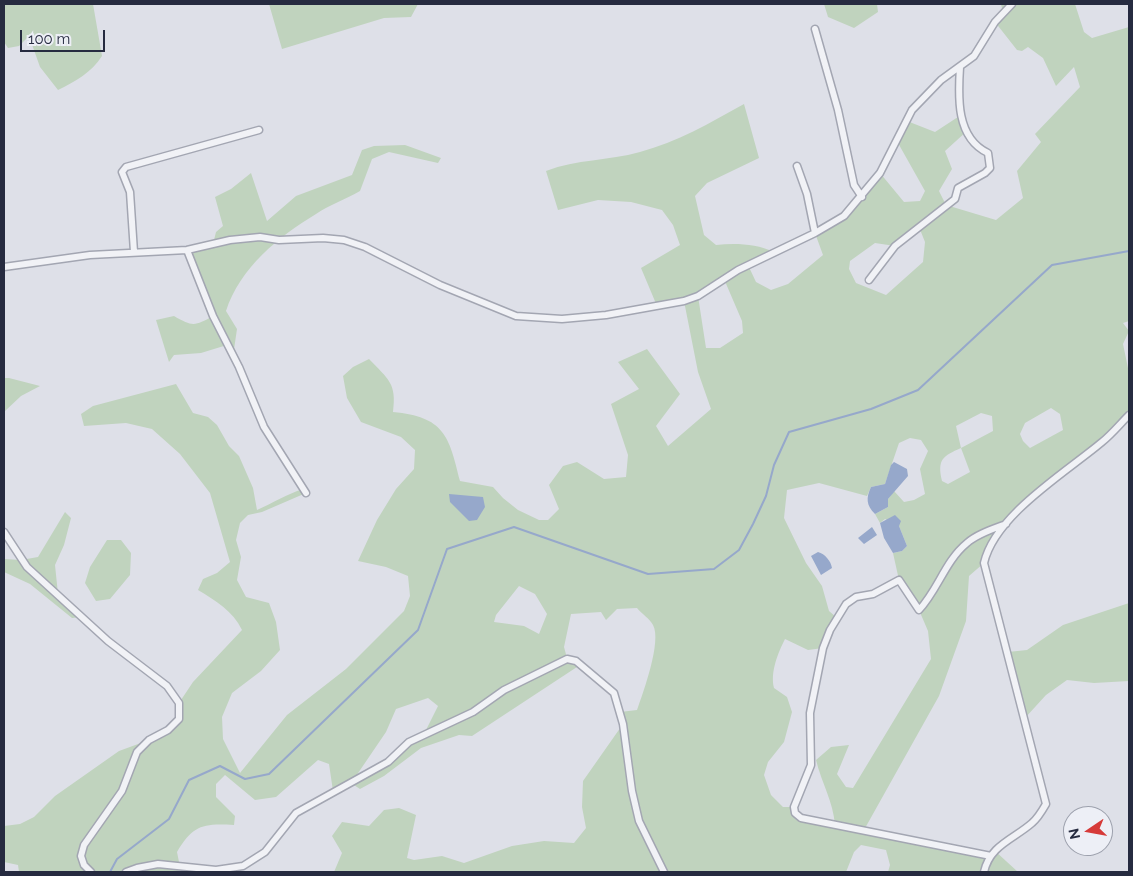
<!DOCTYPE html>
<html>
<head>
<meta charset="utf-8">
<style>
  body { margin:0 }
  #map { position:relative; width:1133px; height:876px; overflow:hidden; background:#dee0e8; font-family:Raleway,sans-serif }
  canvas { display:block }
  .frame { position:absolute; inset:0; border:5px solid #262b40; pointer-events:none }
  .north { position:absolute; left:1063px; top:806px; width:50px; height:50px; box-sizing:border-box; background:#edeff6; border:1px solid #9da1ad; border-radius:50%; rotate:258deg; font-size:14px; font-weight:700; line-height:20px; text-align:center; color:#262b40 }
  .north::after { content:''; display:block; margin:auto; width:18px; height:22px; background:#d63a39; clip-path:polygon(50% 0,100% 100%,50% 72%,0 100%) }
  .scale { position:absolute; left:20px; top:30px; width:85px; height:22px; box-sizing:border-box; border:2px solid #262b40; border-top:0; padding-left:6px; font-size:15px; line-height:18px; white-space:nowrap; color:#262b40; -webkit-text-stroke:4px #edeff6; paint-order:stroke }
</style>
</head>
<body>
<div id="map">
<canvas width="1133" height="876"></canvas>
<div class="frame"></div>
<div class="north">N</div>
<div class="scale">100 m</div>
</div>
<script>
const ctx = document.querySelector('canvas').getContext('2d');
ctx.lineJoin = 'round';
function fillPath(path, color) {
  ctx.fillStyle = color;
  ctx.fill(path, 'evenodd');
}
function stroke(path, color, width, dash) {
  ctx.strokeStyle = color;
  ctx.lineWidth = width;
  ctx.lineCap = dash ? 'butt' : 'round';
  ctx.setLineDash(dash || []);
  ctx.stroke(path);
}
const green = new Path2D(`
  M4,4H93L102,56C91,73 76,81 58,90L40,67L29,36L19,46L8,48L4,42Z
  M269,4H418L411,17L384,18L282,49Z
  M824,4H877L878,12L854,28L828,17Z
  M1001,4H1075L1084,32L1092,38L1129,27V321L1123,323L1129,331L1123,344L1129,373V415L1014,513L984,563L969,576L966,621L939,696L864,830L990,856L994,850L1018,872H888L890,865L886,850L861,845L854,852L846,872H334L342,853L332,836L342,822L369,826L384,810L399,808L416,815L407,858L414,860L442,856L464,863L512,846L544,841L574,843L586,828L582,807L583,781L623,724L620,712L637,710C643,693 662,641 653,625C650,619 641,613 637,608L617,609L606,620L601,612L571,614L564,647L567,658L580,665L472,736L459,735L421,748L384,776L360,789L351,783L333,791L329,764L318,760L276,797L255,800L225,775L216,784V797L235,816L234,825C203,823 193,825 177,852L181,872H19L18,865L4,862V826L20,824L34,817L55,796L119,751L149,740L179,719V703L193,682L242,630C233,611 216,601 198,590L203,579L217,573L230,562L210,493L180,454L152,429L126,423L84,426L81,414L93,406L176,384L193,413L208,417L217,425L229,446L239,456L253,488L257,510C273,503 287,494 303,489L306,493L262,512L248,515L240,523L236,540L241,557L237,580L246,597L269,603L276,622L280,650L261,671L232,693L222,717L223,739L240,773L287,715L346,669L404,611L410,596L408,576L386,567L358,561L377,520L396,489L414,469L415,450L401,437L361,422L347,398L343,376L353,367L369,359C388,379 397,383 393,412C444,417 449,435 460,481L493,487L503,498L518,510L539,520H548L559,509L549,485L563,466L577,462L604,479L626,477L628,455L611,404L639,389L618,362L647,349L680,394L656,426L668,446L711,409L698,372L684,301L657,306L641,268L680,245L673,225L662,210L631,202L598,200L558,210L546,171C577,159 608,161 640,152C677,142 710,123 744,104L759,158L707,183L695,196L704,235L716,245C737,243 756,244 774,252L748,265L756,282L771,290L788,284L823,255L815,233L844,216L880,173L904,202L920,201L925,191L898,143L907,121L935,132L961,115L967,131L945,151L952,169L939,191L946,205L996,220L1023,198L1017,171L1041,142L1035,134L1080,87L1074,67L1056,86L1043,58L1028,47L1022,51L1017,50L995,22L1003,13ZM919,227L925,242L923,262L886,295L856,283L849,269L850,261L875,243L895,246ZM724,279L742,321L743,333L720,348H706L698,296ZM1051,408L1060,414L1063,430L1030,448L1023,441L1020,434L1025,423ZM981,413L992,416L993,431L961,448L956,426ZM910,438L921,440L928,451L920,469L925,494L914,500L904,502L894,491L888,499V507L875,514L880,523L885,519L899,526L907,546L902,551L893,553L899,580L919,610L928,631L931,659L853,788L846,787L837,774L849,745L831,747L816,760C822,784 833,801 835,825L795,813L794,807H783L771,795L764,775L768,762L784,742L792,712L787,697L774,688C770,672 778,653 785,639L808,650L823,648L836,617L829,611L822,586L806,563L784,518L787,490L819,483L867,496L871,487L885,484L899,443ZM961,448L970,472L948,484L942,481C937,459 943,456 961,448ZM519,586L535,594L547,614L539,634L524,626L494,622L496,615ZM428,698L438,706L423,736L409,742L388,762L352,782L386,732L396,709Z
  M405,145L441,158L438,163L389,152L372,159L360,191C346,199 329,205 316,214C278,237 240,268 226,311L237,329L233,356L227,345L201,353L174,355L169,362L156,320L174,316C193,327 195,326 213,316L187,250L213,244L216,232L223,226L215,197L231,189L251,173L267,221L296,196L352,175L362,150L374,146Z
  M4,378H9L40,386L21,396L4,412Z
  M65,512L71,518L64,545L55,565L58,594L82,617L72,618L30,584L4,572V559L21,560L38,557Z
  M107,540H121L131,553L130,575L110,599L96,601L85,583L90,567Z
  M1129,603V681L1094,683L1067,680L1046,695L1025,718L1008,652L1027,650L1063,625Z`);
const water = new Path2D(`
  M894,462L907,469L908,476L888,499V507L875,514C866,505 866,498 871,487L885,484L891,465Z
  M449,494L483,497L485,507L477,520L469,521L450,502Z
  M895,515L901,521L899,526L907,546L902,551L893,553L884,538L880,523Z
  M872,527L877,535L864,544L858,538Z
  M818,552C825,554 831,561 832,568L821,575L811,556Z`);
const stream = new Path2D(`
  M110,872L117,859L169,819L189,780L220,766L245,779L269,774L418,630L447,549L514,527L648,574L714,569L739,550L753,524L766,496L774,465L789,432L871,409L918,390L1052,265L1129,251`);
const minor = new Path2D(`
  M815,29L838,110L854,185L862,197
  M797,166L807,194L815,233
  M187,250L213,316L239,367L264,427L306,493
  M134,252L130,192L122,172L126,167L259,130
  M4,267L90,255L187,250L230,240L260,237L279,240L323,238L344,240L365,247L440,285L516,316L562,319L606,315L684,301L698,296L738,270L815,233L844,216L880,173L912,110L941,80L974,56L995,22L1012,4
  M869,280L895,246L955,199L958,188L985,173L990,168L988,153C956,138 958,97 960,67
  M4,532L27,567L108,641L167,686L179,703V719L168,730L149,740L137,752L122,791L84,845L81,856L84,865L91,872
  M991,856L801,818L795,813L794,807L811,765L810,713L823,648L830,630L846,604L856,597L873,594L899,580L919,610C938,590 945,561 967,543C977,534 993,529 1006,524
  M126,872L137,868L158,864L216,870L243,866L265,852L296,813L388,762L409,742L473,712L504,690L567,659L576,661L614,693L623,724L632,791L639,821L664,872
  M984,872C990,845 1014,839 1032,823C1038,818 1042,811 1046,804L984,563C995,515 1065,473 1102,442C1112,434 1120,424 1129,415`);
fillPath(green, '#c0d3be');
fillPath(water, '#96a8cb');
stroke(stream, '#96a8cb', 2);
stroke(minor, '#a3a6b2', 9);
stroke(minor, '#f1f2f6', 6);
</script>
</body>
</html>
